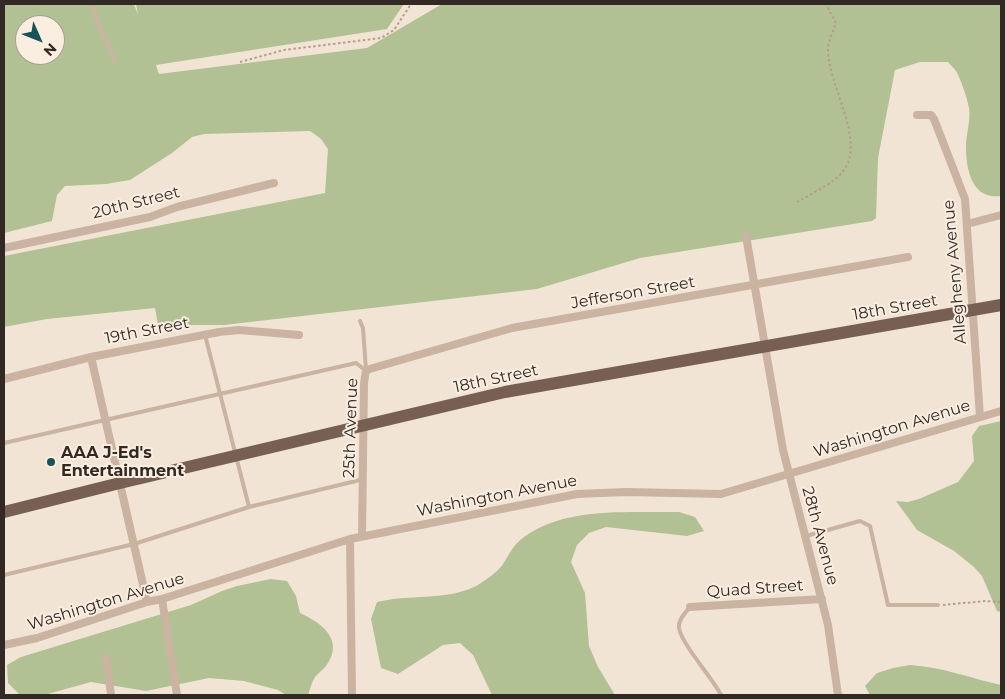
<!DOCTYPE html>
<html>
<head>
<meta charset="utf-8">
<style>
  body { margin:0 }
  #map { position:relative; width:1005px; height:699px; overflow:hidden; background:#f2e4d4; font-family:Montserrat,sans-serif }
  canvas { display:block }
  .frame { position:absolute; inset:0; border:5px solid #332924; pointer-events:none }
  .north { position:absolute; left:15px; top:15px; width:50px; height:50px; box-sizing:border-box; background:#faeee1; border:1px solid #aa9f95; border-radius:50%; rotate:134deg; font-size:14px; font-weight:700; line-height:20px; text-align:center; color:#332924 }
  .north::after { content:''; display:block; margin:auto; width:18px; height:22px; background:#185357; clip-path:polygon(50% 0,100% 100%,50% 72%,0 100%) }
</style>
</head>
<body>
<div id="map">
<canvas width="1005" height="699"></canvas>
<div class="frame"></div>
<div class="north">N</div>
</div>
<script>
const ctx = document.querySelector('canvas').getContext('2d');
ctx.lineJoin = 'round';
function fillPath(path, color) {
  ctx.fillStyle = color;
  ctx.fill(path, 'evenodd');
}
function stroke(path, color, width, dash) {
  ctx.strokeStyle = color;
  ctx.lineWidth = width;
  ctx.lineCap = dash ? 'butt' : 'round';
  ctx.setLineDash(dash || []);
  ctx.stroke(path);
}
function label(font, color, halo, rows, align = 'center') {
  ctx.font = font + ' Montserrat,sans-serif';
  ctx.lineWidth = 4;
  ctx.setLineDash([]);
  ctx.textBaseline = 'middle';
  ctx.strokeStyle = halo;
  ctx.fillStyle = color;
  for (const [text, x, y, turn = 0] of rows) {
    ctx.save();
    ctx.translate(x, y);
    ctx.rotate((+turn || 0) * Math.PI / 180);
    ctx.textAlign = isNaN(turn) ? turn : align;
    if (halo) ctx.strokeText(text, 0, 0);
    ctx.fillText(text, 0, 0);
    ctx.restore();
  }
}
const green = new Path2D(`
  M4,4H134L138,15L136,4H404L387,29L156,65L159,74L367,48L442,4H1001V196C972,200 966,170 966,147C966,134 971,120 969,108C968,100 960,77 956,71C954,68 950,65 948,62H920L895,70L878,158L876,218L872,221L640,258L537,289L224,325H158L155,308L47,319L4,327V256L325,193L328,149L321,139L310,131L204,134L192,137L172,153L130,180L106,184L65,186L57,195L52,221L4,233ZM25,25H55V55H25Z
  M1001,421V612L997,611L982,576L974,567L954,551L917,530L896,501L908,502L919,499L958,482L974,461L972,436L979,426Z
  M679,512L695,517L704,531L687,536L606,527L589,533L577,545L571,562L585,593L589,646L598,667L615,695H492L473,655L460,643L443,645L398,674L381,668L371,619L377,602C409,594 443,601 474,587C481,584 500,570 503,564C511,552 512,546 524,537C567,506 628,513 679,512Z
  M271,579L287,581L296,596L300,613C322,623 345,640 326,666C323,670 318,673 315,677C312,682 310,689 308,695H286L278,690L244,681L209,678L146,691L91,682L44,695H20L8,683L7,665L21,657L191,605L222,591L237,586Z
  M910,665C942,667 970,678 1001,685V695H870L865,686L877,673L893,668Z`);
const path = new Path2D(`
  M240,62L284,50L381,38L394,30L411,4
  M797,202C811,194 835,183 844,170C866,139 827,84 828,48C829,40 833,31 836,23L826,4
  M943,605L985,601L1001,602`);
const service = new Path2D(`
  M93,4C94,22 109,43 115,61
  M360,321L363,328L366,370
  M205,335L249,507
  M4,443L356,363L365,370
  M806,536L860,521L870,526L888,605H938
  M4,575L134,544L249,507L364,479
  M690,607C685,613 678,620 679,628C682,645 712,677 721,695`);
const minor = new Path2D(`
  M917,115H931L934,119L965,199L980,417
  M967,224L1001,215
  M746,236L783,450L828,625L838,695
  M4,248L150,217L177,207L274,183
  M91,357L147,602
  M4,379L91,357L219,332L239,330L299,335
  M362,536L364,383L366,370L512,328L908,257
  M350,539L352,695
  M162,599L177,695
  M690,607L822,599
  M4,645L37,638L147,602L162,599L350,539L577,494L626,492L721,494L1001,411
  M106,657L111,695`);
const primary = new Path2D(`
  M4,512L120,483L505,392L1001,305`);
const markers = [
  [51,462,5,"#185357"]
];
const streetNames = [
  ["20th Street",136,203,-14],
  ["Allegheny Avenue",955,272,-95],
  ["Jefferson Street",633,293,-10],
  ["18th Street",895,308,-10],
  ["19th Street",147,331,-11],
  ["18th Street",496,379,-12],
  ["25th Avenue",351,428,-88],
  ["Washington Avenue",892,429,-17],
  ["Washington Avenue",497,496,-11],
  ["28th Avenue",820,536,75],
  ["Quad Street",755,589,-4],
  ["Washington Avenue",106,602,-17]
];
const poiNames = [
  ["AAA J-Ed's",61,453],
  ["Entertainment",61,471]
];
fillPath(green, '#b2c194');
stroke(path, '#b69d8b', 2, [2.5, 2.5]);
stroke(service, '#cab3a0', 4);
stroke(minor, '#cab3a0', 8);
stroke(primary, '#775f54', 12);
for (const [x, y, r, color] of markers) {
  const dot = new Path2D();
  dot.arc(x, y, r, 0, 2 * Math.PI);
  ctx.fillStyle = color;
  ctx.fill(dot);
  stroke(dot, '#faeee1', 2);
}
label('16px', '#332924', '#faeee1', streetNames);
label('bold 16px', '#332924', '#faeee1', poiNames, 'left');
</script>
</body>
</html>
